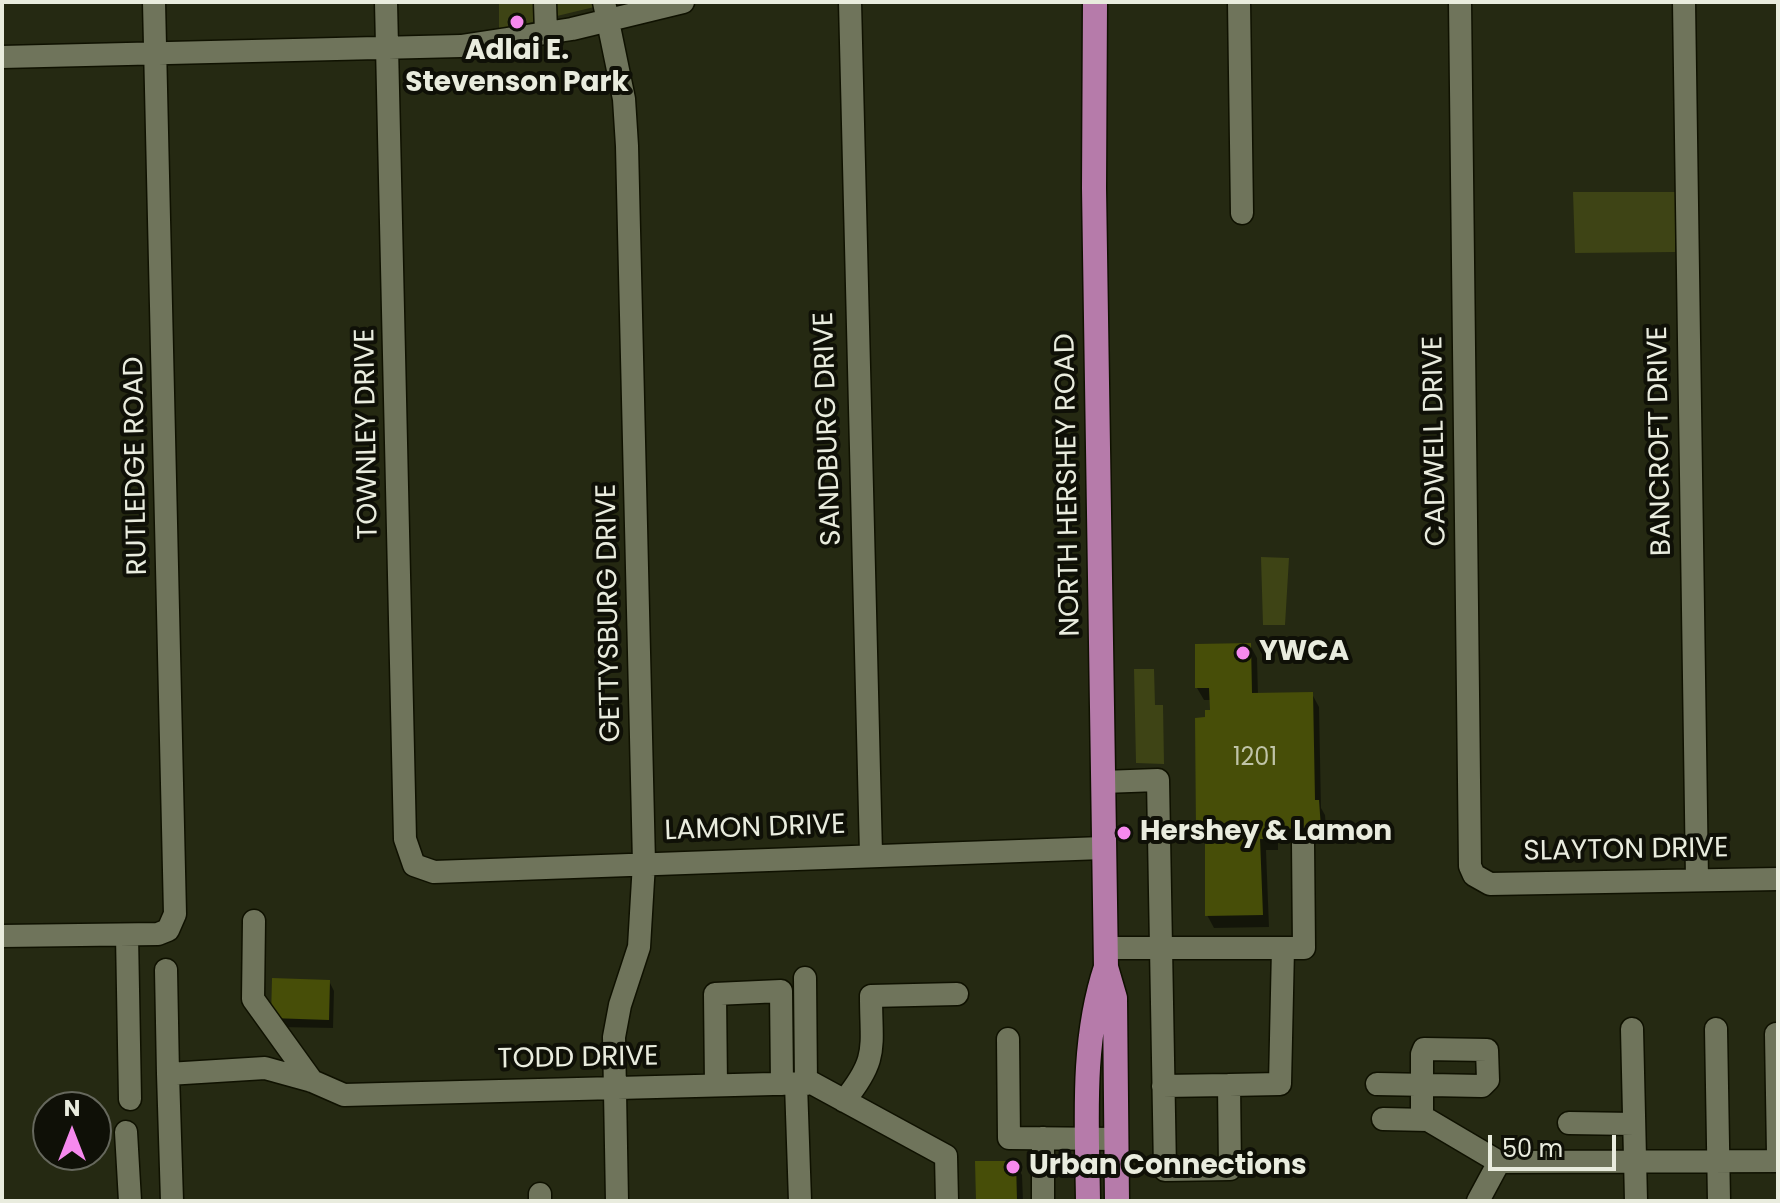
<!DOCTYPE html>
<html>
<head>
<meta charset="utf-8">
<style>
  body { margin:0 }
  #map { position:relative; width:1780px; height:1203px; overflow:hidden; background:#252912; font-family:Poppins,sans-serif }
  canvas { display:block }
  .frame { position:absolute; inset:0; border:4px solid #e9ecde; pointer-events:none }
  .north { position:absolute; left:32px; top:1091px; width:80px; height:80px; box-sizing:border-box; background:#0f1007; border:2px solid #66685d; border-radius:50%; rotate:0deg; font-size:22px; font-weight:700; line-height:32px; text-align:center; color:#e9ecde }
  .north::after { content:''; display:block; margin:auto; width:28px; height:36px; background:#f689ee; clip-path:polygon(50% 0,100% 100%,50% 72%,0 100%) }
  .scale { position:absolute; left:1488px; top:1135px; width:128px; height:36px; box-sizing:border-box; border:4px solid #e9ecde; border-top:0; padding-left:10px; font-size:24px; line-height:28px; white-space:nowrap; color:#e9ecde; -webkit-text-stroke:6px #0f1007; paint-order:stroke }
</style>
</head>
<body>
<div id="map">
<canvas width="1780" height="1203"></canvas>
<div class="frame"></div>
<div class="north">N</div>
<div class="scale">50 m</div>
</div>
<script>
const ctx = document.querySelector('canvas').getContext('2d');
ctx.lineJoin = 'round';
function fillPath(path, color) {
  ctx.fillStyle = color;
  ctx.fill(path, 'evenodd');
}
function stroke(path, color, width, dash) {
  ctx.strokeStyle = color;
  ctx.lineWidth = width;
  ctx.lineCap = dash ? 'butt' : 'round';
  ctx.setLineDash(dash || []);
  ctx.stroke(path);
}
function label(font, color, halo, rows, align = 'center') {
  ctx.font = font + ' Poppins,sans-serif';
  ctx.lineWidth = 8;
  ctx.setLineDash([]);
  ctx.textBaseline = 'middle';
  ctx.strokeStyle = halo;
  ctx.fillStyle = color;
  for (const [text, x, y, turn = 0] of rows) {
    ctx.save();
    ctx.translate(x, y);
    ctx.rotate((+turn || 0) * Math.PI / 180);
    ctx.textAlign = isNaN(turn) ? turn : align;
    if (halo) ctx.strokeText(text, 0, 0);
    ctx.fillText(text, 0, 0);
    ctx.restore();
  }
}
const green = new Path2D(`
  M499,2H615L499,30Z
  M1573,192H1675V252L1575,253Z
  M1261,557L1289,558L1285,625H1263Z
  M1134,669H1154L1155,705H1163L1164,764L1136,763Z`);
const shadow = new Path2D(`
  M1250,645L1257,658L1258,695L1312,694L1319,707L1321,808L1325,815L1327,840L1278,841V850H1266L1269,927L1214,928L1207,915L1206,843L1198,831L1212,700H1204L1197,688Z
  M329,981L334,991L333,1028L278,1027L273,1018Z
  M1015,1163L1022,1175L1023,1201H978Z`);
const building = new Path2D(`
  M1251,643L1252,693L1313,692L1315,800H1319L1321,828L1272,829V839H1260L1263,915L1205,916V832L1196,831L1195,718L1205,717V710H1210L1209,688H1195V644Z
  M272,978L330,980L329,1020L271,1018Z
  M975,1161H1016L1017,1201H976Z`);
const minor = new Path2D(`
  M386,2L405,839L414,865L434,872L1103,848
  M545,2L546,33
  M604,2L624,99L627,146L644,863L639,947L620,1005L614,1037L617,1201
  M850,2L871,854
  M1239,2L1242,213
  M1460,2L1470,866L1474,875L1490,884L1778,879
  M1684,2L1697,879
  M2,57L461,46L572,29L683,2
  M1103,782L1158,780L1165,1170L1230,1169L1229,1085L1280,1084L1283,948
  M254,921L253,999L312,1081
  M127,935L130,1099
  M2,936L158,934L168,930L175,914L154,2
  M1105,948H1304L1303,843
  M166,970L168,1074L265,1068L312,1081L344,1095L812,1083L946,1156L947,1201
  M805,978L806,1084
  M1632,1029L1636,1201
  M1716,1029L1719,1201
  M1776,1034L1778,1154
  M1008,1039L1009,1138L1117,1139
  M168,1074L172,1201
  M796,1084L800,1201
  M1377,1084L1482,1086L1488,1080L1487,1050L1424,1049L1422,1054V1119
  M716,1085L715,994L781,991L782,1084
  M1163,1086L1229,1085
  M844,1101C879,1058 871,1048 871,996L957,994
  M1383,1119L1428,1120L1499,1162
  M1569,1123L1634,1124
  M126,1132L130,1201
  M1043,1138V1201
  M1499,1162L1778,1161
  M540,1194V1201
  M1478,1201L1499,1162`);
const major = new Path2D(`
  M1095,2L1094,188L1106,967L1115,998L1117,1201
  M1088,1201C1087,1123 1081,1042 1106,967`);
const markers = [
  [517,22,8,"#f689ee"],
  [1243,653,8,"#f689ee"],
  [1124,833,8,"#f689ee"],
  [1013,1167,8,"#f689ee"]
];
const numberNames = [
  ["1201",1255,759]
];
const poiNames = [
  ["Adlai E.",517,52,"center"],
  ["Stevenson Park",517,84,"center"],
  ["YWCA",1259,653],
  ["Hershey & Lamon",1140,833],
  ["Urban Connections",1029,1167]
];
const streetNames = [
  ["SANDBURG DRIVE",829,429,-92],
  ["TOWNLEY DRIVE",368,434,-91],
  ["CADWELL DRIVE",1436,441,-91],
  ["BANCROFT DRIVE",1661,441,-91],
  ["RUTLEDGE ROAD",137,466,-91],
  ["NORTH HERSHEY ROAD",1069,485,-91],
  ["GETTYSBURG DRIVE",610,613,-91],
  ["LAMON DRIVE",755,829,-2],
  ["SLAYTON DRIVE",1626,851,-1],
  ["TODD DRIVE",578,1059,-1]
];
fillPath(green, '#3e4415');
fillPath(shadow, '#0007');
fillPath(building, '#474e08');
stroke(minor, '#0f1100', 25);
stroke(major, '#0f1100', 27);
stroke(minor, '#6f745b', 22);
stroke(major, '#b67baa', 24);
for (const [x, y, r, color] of markers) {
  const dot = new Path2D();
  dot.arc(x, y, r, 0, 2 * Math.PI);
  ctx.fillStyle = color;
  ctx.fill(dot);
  stroke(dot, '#0f1007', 3);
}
label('24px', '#c0c4a8', null, numberNames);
label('bold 28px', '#e9ecde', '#0f1007', poiNames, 'left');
label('28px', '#e9ecde', '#0f1007', streetNames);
</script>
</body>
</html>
